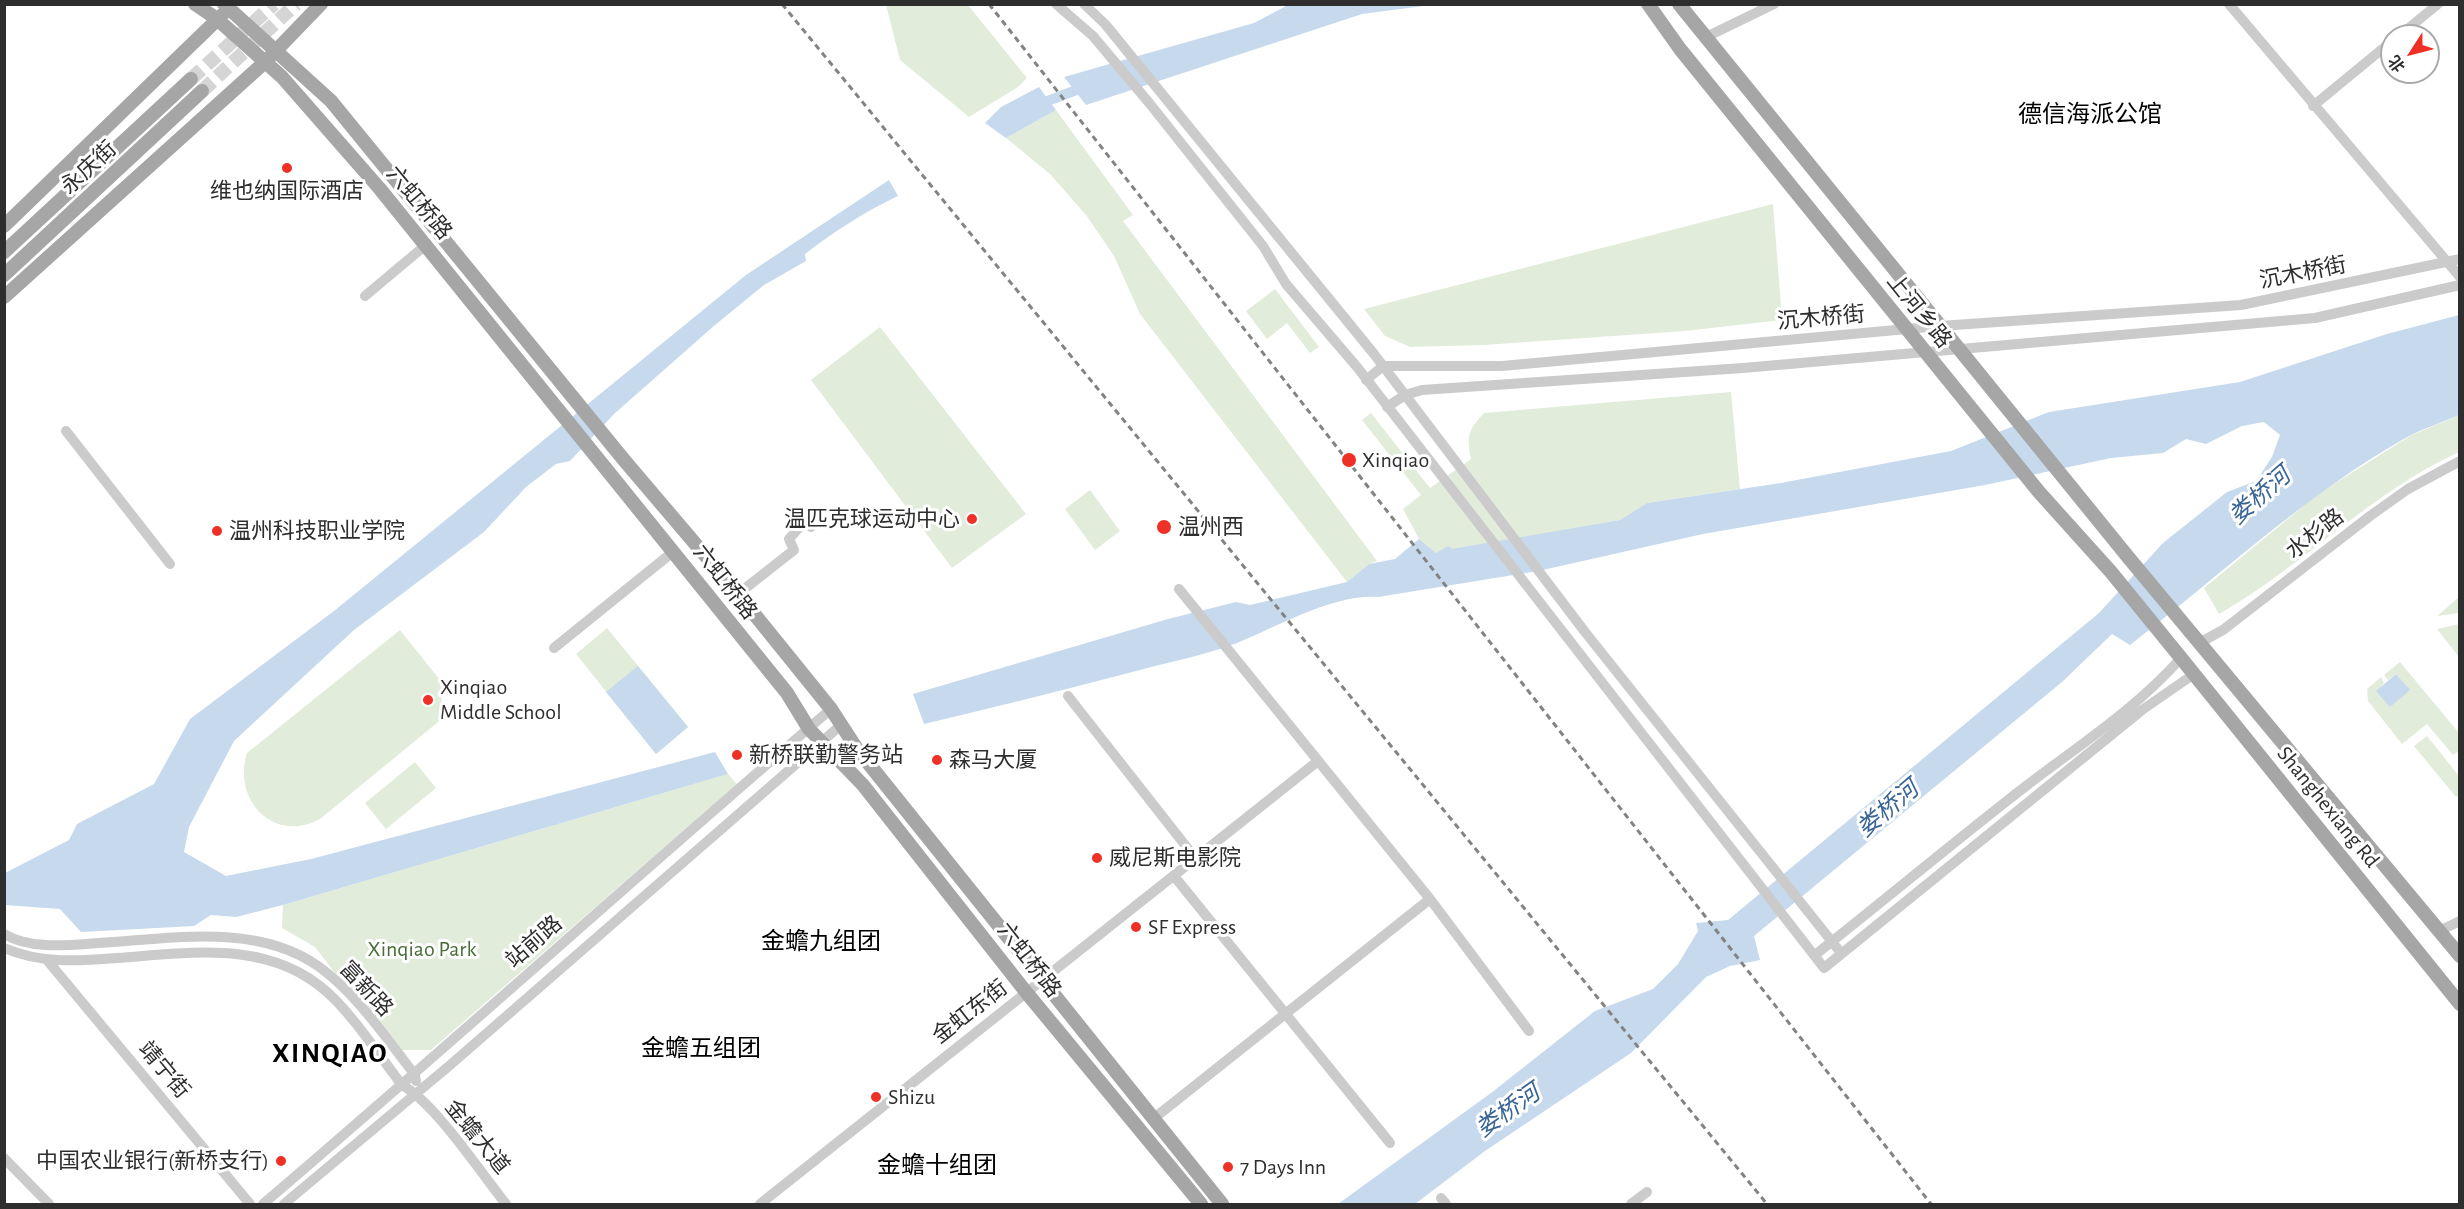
<!DOCTYPE html>
<html>
<head>
<meta charset="utf-8">
<style>
  body { margin:0 }
  #map { position:relative; width:2464px; height:1209px; overflow:hidden; background:#fff; font-family:"Alegreya Sans","Noto Sans SC",sans-serif }
  canvas { display:block }
  .frame { position:absolute; inset:0; border:6px solid #2e2e2e; pointer-events:none }
  .north { position:absolute; left:2380px; top:24px; width:60px; height:60px; box-sizing:border-box; background:#fff; border:2px solid #ababab; border-radius:50%; rotate:234deg; font-size:16px; font-weight:700; line-height:24px; text-align:center; color:#2e2e2e }
  .north::after { content:''; display:block; margin:auto; width:21px; height:27px; background:#ef3026; clip-path:polygon(50% 0,100% 100%,50% 72%,0 100%) }
</style>
</head>
<body>
<div id="map">
<canvas width="2464" height="1209"></canvas>
<div class="frame"></div>
<div class="north">北</div>
</div>
<script>
const ctx = document.querySelector('canvas').getContext('2d');
ctx.lineJoin = 'round';
function fillPath(path, color) {
  ctx.fillStyle = color;
  ctx.fill(path, 'evenodd');
}
function stroke(path, color, width, dash) {
  ctx.strokeStyle = color;
  ctx.lineWidth = width;
  ctx.lineCap = dash ? 'butt' : 'round';
  ctx.setLineDash(dash || []);
  ctx.stroke(path);
}
function label(font, color, halo, rows, align = 'center') {
  ctx.font = font + ' "Alegreya Sans","Noto Sans SC",sans-serif';
  ctx.lineWidth = 6;
  ctx.setLineDash([]);
  ctx.textBaseline = 'middle';
  ctx.strokeStyle = halo;
  ctx.fillStyle = color;
  for (const [text, x, y, turn = 0] of rows) {
    ctx.save();
    ctx.translate(x, y);
    ctx.rotate((+turn || 0) * Math.PI / 180);
    ctx.textAlign = isNaN(turn) ? turn : align;
    if (halo) ctx.strokeText(text, 0, 0);
    ctx.fillText(text, 0, 0);
    ctx.restore();
  }
}
const green = new Path2D(`
  M886,5H968L1027,78L1018,87L969,117L900,60Z
  M1056,110L1133,215L1123,221L1377,561L1369,564L1347,582L1140,314L1114,256L1086,215L1050,174L1006,138Z
  M1773,204L1782,320L1685,331L1484,345L1410,347L1385,336L1364,309Z
  M1275,289L1319,347L1310,353L1287,323L1267,339L1246,311Z
  M880,327L1026,514L952,568L811,380Z
  M1731,392L1740,489L1647,503L1620,520L1436,553L1419,539L1403,509L1421,495L1362,420L1371,413L1430,488L1471,459C1467,436 1467,431 1484,413Z
  M2459,415V452C2371,492 2303,566 2219,614L2204,588L2318,494L2410,436Z
  M1090,490L1120,531L1095,550L1065,509Z
  M2459,597V613L2437,616Z
  M2459,624H2460L2459,657L2437,629Z
  M607,628L688,727L656,754L576,654Z
  M400,630L440,680L443,718L320,819C274,844 232,800 247,753Z
  M2400,662L2459,733V751L2453,755L2427,724L2402,744L2368,701L2367,689L2381,677L2384,683L2376,692L2410,691L2396,674L2388,680L2384,675Z
  M2427,736L2459,776V795L2456,797L2414,746Z
  M415,762L436,788L386,829L365,803Z
  M728,774L737,784L431,1050H394L315,947L282,928L283,905Z`);
const water = new Path2D(`
  M1288,5H1431L1362,14L1086,105L1064,77L1254,23Z
  M1039,87L1056,110L1006,138L985,123L1001,107Z
  M889,180L898,196C864,212 835,231 805,254L806,261L764,285L715,325L614,414L570,461L556,464L526,487L484,532L354,630L234,741L189,827L184,852L226,876L311,859L715,752L728,774L283,905L236,917L211,915L194,926L81,932L60,909L5,905V873L69,840L77,824L154,784L190,719L334,611L746,275Z
  M2459,315V415C2443,422 2425,428 2409,436C2307,493 2222,574 2130,645L2112,634L2062,682L1754,936L1760,960L1730,966L1706,977L1631,1053L1485,1151L1415,1204H1338L1491,1093L1595,1011L1653,989L1678,964L1698,931L1696,923L1728,920L2099,613L2163,543L2227,492L2256,481L2272,457L2280,435L2264,422L2242,426L2206,444L2186,439L2163,453L2111,458L1985,485L1703,534L1538,571L1378,597C1333,594 1279,626 1237,643C1206,655 1172,661 1140,670C1068,689 996,707 924,724L913,694L1168,619L1236,602L1250,605L1347,582L1369,564L1395,559L1419,539L1436,553L1448,546L1452,549L1620,520L1647,503L1781,483L1951,451L2049,412L2240,382L2387,334Z
  M638,666L688,727L656,754L606,692Z
  M2396,674L2410,690L2390,707L2376,691Z`);
const canal = new Path2D(`
  M1037,105L1087,86`);
const majorTunnel = new Path2D(`
  M191,79L274,4
  M202,91L296,4`);
const minor = new Path2D(`
  M1056,4L1093,36L1150,104L1263,246L1286,284L1357,367L1824,968L2142,710L2194,674
  M1084,4L1105,24L1374,354L1585,632L1841,953
  M2229,4L2460,277
  M2399,36L2438,4
  M1704,38L1774,4
  M2313,106L2392,41
  M365,296L427,244
  M1366,380L1383,366H1502L1940,326L2241,305L2460,259
  M1387,407L1405,395L1422,390L1743,368L2315,318L2460,285
  M66,431L170,564
  M1179,589L1430,899L1529,1031
  M738,594L794,550L789,539L806,520L811,527
  M2199,643L2223,630L2370,516L2408,489L2460,461
  M554,648L674,551
  M1068,696L1196,859
  M1174,876L1390,1143
  M2439,931L2460,921
  M4,934C31,950 69,945 99,943C169,939 256,922 318,966C356,993 386,1038 415,1075L416,1081
  M4,948C41,964 79,961 117,958C190,953 268,939 327,992C354,1016 380,1057 402,1085C435,1103 481,1173 506,1204
  M1815,955C1886,899 1955,841 2026,786C2078,746 2137,708 2181,658
  M47,960L250,1204
  M1153,1119L1430,899
  M4,1158L49,1204
  M1441,1198L1446,1204
  M263,1204C454,1041 640,873 831,709
  M284,1204L449,1066L841,725
  M760,1204L1318,761
  M1631,1204L1647,1192`);
const major = new Path2D(`
  M195,4L217,19L282,77L380,189L787,693L809,729L863,785L1026,992L1201,1204
  M224,4L331,101L624,460L738,594L831,709L857,749L1222,1204
  M1648,4L1680,49L2039,492L2111,572L2181,658L2460,1004
  M1679,4L2128,557L2460,956
  M4,226L222,15
  M4,252L191,79
  M4,275L202,91
  M4,297L265,62L321,4`);
const rail = new Path2D(`
  M782,4L1767,1204
  M989,4L1931,1204`);
const markers = [
  [287,168,6,"#ef3026"],
  [1349,460,8,"#ef3026"],
  [972,519,6,"#ef3026"],
  [1164,527,8,"#ef3026"],
  [217,531,6,"#ef3026"],
  [428,700,6,"#ef3026"],
  [737,755,6,"#ef3026"],
  [937,760,6,"#ef3026"],
  [1097,858,6,"#ef3026"],
  [1136,927,6,"#ef3026"],
  [876,1097,6,"#ef3026"],
  [281,1161,6,"#ef3026"],
  [1228,1167,6,"#ef3026"]
];
const streetNames = [
  ["永庆街",89,168,-43],
  ["六虹桥路",419,203,50],
  ["沉木桥街",2303,273,-11],
  ["上河乡路",1919,311,51],
  ["沉木桥街",1821,318,-5],
  ["水杉路",2315,534,-38],
  ["六虹桥路",725,582,52],
  ["Shanghexiang Rd",2328,807,51],
  ["站前路",534,942,-41],
  ["六虹桥路",1029,960,52],
  ["富新路",366,989,47],
  ["金虹东街",970,1012,-38],
  ["靖宁街",164,1070,50],
  ["金蟾大道",477,1137,51]
];
const poiNames = [
  ["维也纳国际酒店",287,191,"center"],
  ["Xinqiao",1362,460],
  ["温匹克球运动中心",960,519,"right"],
  ["温州西",1178,527],
  ["温州科技职业学院",229,531],
  ["Xinqiao",440,687],
  ["Middle School",440,712],
  ["新桥联勤警务站",749,755],
  ["森马大厦",949,760],
  ["威尼斯电影院",1109,858],
  ["SF Express",1148,927],
  ["Shizu",888,1097],
  ["中国农业银行(新桥支行)",269,1161,"right"],
  ["7 Days Inn",1240,1167]
];
const parkNames = [
  ["Xinqiao Park",422,949]
];
const neighbourhoodNames = [
  ["德信海派公馆",2090,115],
  ["金蟾九组团",821,942],
  ["金蟾五组团",701,1049],
  ["金蟾十组团",937,1166]
];
const waterNames = [
  ["娄桥河",2260,496,-41],
  ["娄桥河",1888,809,-40],
  ["娄桥河",1508,1111,-35]
];
const districtNames = [
  ["XINQIAO",330,1054]
];
fillPath(green, '#e2ecdb');
fillPath(water, '#c6d9ed');
stroke(canal, '#c6d9ed', 10);
stroke(majorTunnel, '#d5d5d5', 14, [14, 7]);
stroke(minor, '#cbcbcb', 10);
stroke(major, '#a6a6a6', 14);
stroke(rail, '#838383', 3, [6, 4.5]);
for (const [x, y, r, color] of markers) {
  const dot = new Path2D();
  dot.arc(x, y, r, 0, 2 * Math.PI);
  ctx.fillStyle = color;
  ctx.fill(dot);
  stroke(dot, '#fff', 2);
}
label('22px', '#2e2e2e', '#fff', streetNames);
label('22px', '#2e2e2e', '#fff', poiNames, 'left');
label('22px', '#4b6c39', '#fff', parkNames);
label('24px', '#000', '#fff', neighbourhoodNames);
label('italic 24px', '#386595', '#fff', waterNames);
ctx.letterSpacing = '1.5px';
label('bold 28px', '#000', '#fff', districtNames);
ctx.letterSpacing = '0px';
</script>
</body>
</html>
